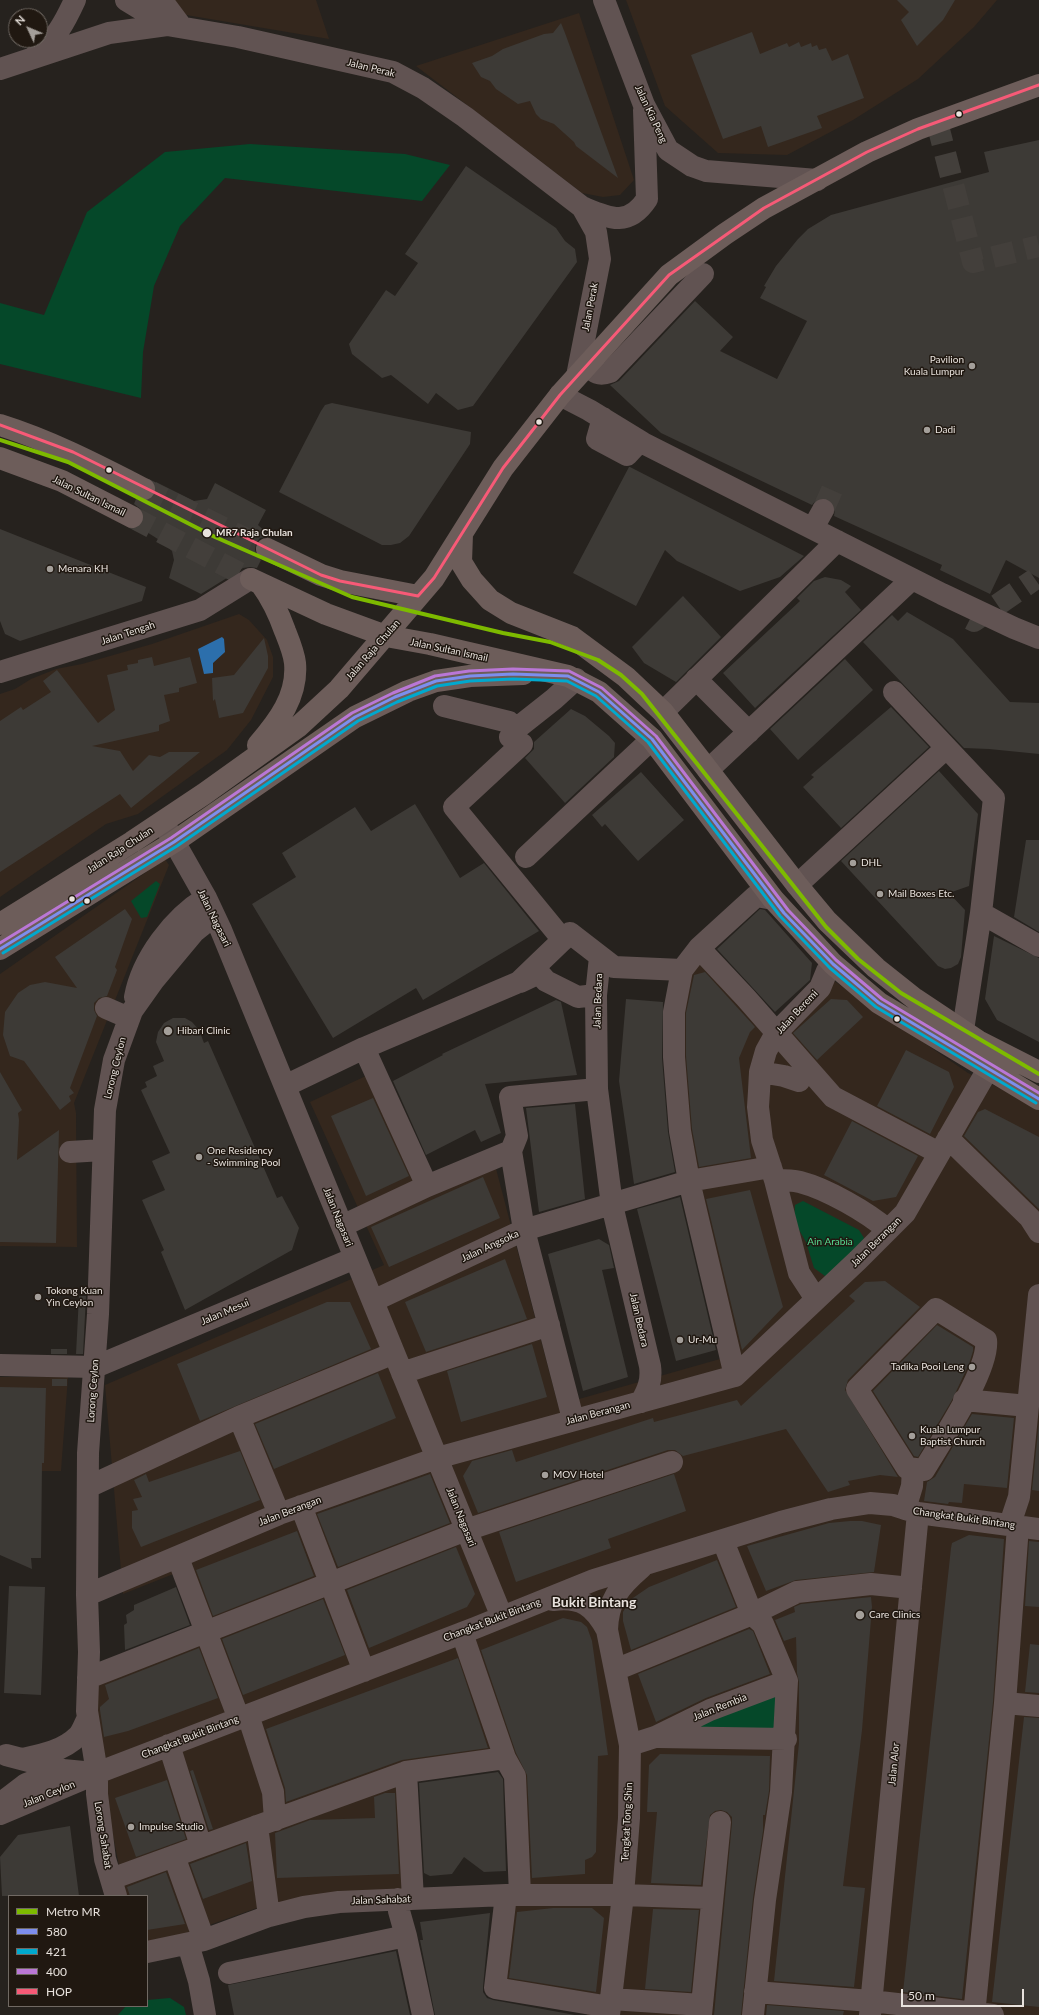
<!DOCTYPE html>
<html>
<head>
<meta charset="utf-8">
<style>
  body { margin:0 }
  #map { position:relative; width:1039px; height:2015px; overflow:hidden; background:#26221e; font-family:Lato,sans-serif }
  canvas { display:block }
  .legend { position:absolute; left:8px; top:1895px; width:140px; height:112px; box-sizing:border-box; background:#201811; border:1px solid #706963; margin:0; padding:5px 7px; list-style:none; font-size:12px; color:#e8e2dd }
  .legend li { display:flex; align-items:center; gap:8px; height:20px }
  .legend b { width:20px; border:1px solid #706963 }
  .north { position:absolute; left:8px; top:8px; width:40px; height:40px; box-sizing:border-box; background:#201811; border:1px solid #706963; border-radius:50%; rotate:314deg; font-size:11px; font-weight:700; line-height:16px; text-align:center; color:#e8e2dd }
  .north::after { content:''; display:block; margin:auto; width:14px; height:18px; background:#a49f9a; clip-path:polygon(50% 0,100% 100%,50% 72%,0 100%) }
  .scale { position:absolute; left:901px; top:1989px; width:123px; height:18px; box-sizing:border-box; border:2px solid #e8e2dd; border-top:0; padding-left:5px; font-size:12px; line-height:14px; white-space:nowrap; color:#e8e2dd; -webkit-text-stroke:3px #201811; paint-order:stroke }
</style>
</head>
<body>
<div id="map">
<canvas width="1039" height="2015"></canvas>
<ul class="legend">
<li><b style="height:5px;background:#7dba00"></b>Metro MR</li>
<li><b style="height:5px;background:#7d8eee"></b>580</li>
<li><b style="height:5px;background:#00a9ce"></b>421</li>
<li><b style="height:5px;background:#ba77d6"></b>400</li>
<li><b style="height:5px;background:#f75a77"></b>HOP</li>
</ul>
<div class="north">N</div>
<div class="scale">50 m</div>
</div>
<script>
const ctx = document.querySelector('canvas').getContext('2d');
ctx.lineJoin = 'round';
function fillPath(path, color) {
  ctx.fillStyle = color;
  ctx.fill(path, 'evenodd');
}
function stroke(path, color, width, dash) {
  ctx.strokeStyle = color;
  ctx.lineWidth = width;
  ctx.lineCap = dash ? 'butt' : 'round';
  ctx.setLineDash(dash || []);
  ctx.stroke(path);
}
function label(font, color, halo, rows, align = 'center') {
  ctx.font = font + ' Lato,sans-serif';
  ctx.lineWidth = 3;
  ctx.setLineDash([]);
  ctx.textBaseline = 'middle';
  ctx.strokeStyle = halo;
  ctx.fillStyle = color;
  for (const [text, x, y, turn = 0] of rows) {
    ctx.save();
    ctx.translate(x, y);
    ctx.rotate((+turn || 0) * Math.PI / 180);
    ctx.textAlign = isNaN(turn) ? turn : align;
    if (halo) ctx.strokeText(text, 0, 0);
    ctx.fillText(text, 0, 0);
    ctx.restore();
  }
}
const built = new Path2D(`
  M151,0H316L329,39L186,15Z
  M626,0H997L974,27L918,79L853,120L787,155L718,153L665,106Z
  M579,13L634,180L620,195L603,197L582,193L416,66Z
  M239,614L249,620L267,640L273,657V677L251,720L227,750L138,814L106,824L0,897V694L15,689L31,679L56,669L82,664L152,644Z
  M165,859L169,865L74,1103L76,1113L77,1247L0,1246V974Z
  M701,958L770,1030L834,981L968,1073L1039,1107V2015H587L586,2008L490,1990L515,1881L510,1771L502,1762L416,1776L420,1888L268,1904L148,1947L147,1896H125L89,1714L95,1673L199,1633L176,1573L123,1594L105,1385L384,1265L310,1102L368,1075L427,1186L494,1161L558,1405L727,1357L686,1188L683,979Z
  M0,1377H68L61,1471H0Z`);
const green = new Path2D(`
  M250,144L405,154L450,165L422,201L225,178L180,226L154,286L143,352L141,398L0,364V303L44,315L87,212L165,152Z
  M156,881L160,884L147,917L141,918L131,901Z
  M803,1201L859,1230L864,1238L857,1249L830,1276H825L814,1268L806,1242L794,1221L795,1205Z
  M779,1695L778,1730L695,1728L694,1720Z
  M170,1998L184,2007L186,2015H118L126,2006H147V2000Z`);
const water = new Path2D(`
  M222,637L224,639L225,652L213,663V673L204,674L198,649Z`);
const building = new Path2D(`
  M897,0H955L943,20L917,46L901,20L909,12Z
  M561,23L565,33L618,178L576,146L574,142L554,124L541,119L536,114L530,101L518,104L496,89L490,81L481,77L472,63L492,56L503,49L544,34L553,33Z
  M752,32L760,54L787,43L789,47L799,42L801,47L811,43L812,47L817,45L819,50L826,48L832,61L848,54L864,98L817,116L822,128L768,147L761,126L723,139L691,55Z
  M1039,140V578L1006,560L990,594L940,570L942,565L834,516L835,509L834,504L829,499L822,498L817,499L812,505L661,433L610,385L619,381L695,301L733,337L720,351L777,379L807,321L760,298L766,287L764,286L776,266L798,239L808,229L831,215L989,172L984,152Z
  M466,166L556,228L565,241L575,249L577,262L473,406L458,410L436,393L428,404L391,375L382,378L352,354L349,344L386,290L395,296L418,263L405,254Z
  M332,403L471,432L470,444L409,536L400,543L391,545H382L279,492L321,411L325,405Z
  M629,467H630L804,556L780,577L740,591L677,561L665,550L636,606L573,573Z
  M156,482L194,501L207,499L215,483L266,510L258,525L272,538L266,537L260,538L256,543L255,550L257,556L261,560L257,568L250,567L243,568L201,594L169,578L174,560L172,551L164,543L139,527L143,522L144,516L142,510L134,504L136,499L144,501L151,499L155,494Z
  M0,529L146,587L142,601L20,641L5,634L0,621Z
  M825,577L841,580L851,586L845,592L861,610L755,708L723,673L800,601L797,598L814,581Z
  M683,596L721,637L676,682L644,663L632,647Z
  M907,612L953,639L1010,702L1039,703V754L989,749L964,748L863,642L892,615L898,621Z
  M264,638L268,656V668L262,679L243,713L219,718L215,699L213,701L212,678L234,675Z
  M152,657L154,666L190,657L197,683L179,688V692L164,695L170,721L159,725V731L92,746L120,751L133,771L149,755L160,757L169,752H200L131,808L120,794L0,872V721L21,707L23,710L51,692L43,681L57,670L98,723L115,710L107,675L128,670L127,665L138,663V660Z
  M845,659L873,690L798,760L770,729Z
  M891,707L929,747L841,828L803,787L814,777L811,775Z
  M571,709L585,716L609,736L615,743L614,757L565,803L525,758L534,749V742Z
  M939,771L978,814L969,886L949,893L965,910L961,957L958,964L951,968L945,969L938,966L841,861Z
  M641,772L684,820L638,861L605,824L602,827L592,815Z
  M415,804L460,878L484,863L539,931L423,1000L416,988L333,1038L252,904L296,877L282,853L355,807L371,831Z
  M1026,840H1039V932L1014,917Z
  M125,909L132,919L115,967L117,970L107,996L99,998L94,1003V1010L97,1016L70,1088L74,1093L69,1096L71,1101L60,1110L24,1061L10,1056L3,1035L5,1012L18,993L30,985L45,982L77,988L55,957Z
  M760,909L765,910L812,963L810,980L775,1012L717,949Z
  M994,936L1039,958V1042L997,1020L985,999Z
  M705,972L755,1027L750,1032L739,1058L751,1158L699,1167L692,1129L686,1056V1013L694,975Z
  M626,999L663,1002L662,1058L668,1132L675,1172L634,1184L619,1081Z
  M831,999L847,1000L863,1017L817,1060L793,1033Z
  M556,1000L561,1002L577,1075L485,1084L501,1133L481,1142L475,1130L426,1155L393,1081L443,1055L442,1054Z
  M173,1018H185L192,1022L199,1030L204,1043L208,1041L277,1198L282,1196L299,1228L292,1250L185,1310L161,1252L164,1250L142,1200L165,1190L152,1161L170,1153L141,1090L147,1087L145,1082L157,1076L153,1066L164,1061L156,1042L158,1032L164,1023Z
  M906,1050L949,1072L954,1087L930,1134L877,1106Z
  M0,1072L22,1110L18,1113L19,1120L17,1160L59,1130L56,1243L0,1242Z
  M373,1098L409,1176L366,1196L331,1116Z
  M575,1104L585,1199L539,1212L526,1108Z
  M985,1109L1039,1137V1209L964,1136L978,1112Z
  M852,1121L918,1156L896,1197L873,1201L824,1175Z
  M483,1177L500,1218L389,1267L371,1227Z
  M750,1190L783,1307L742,1350L706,1199Z
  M680,1197L716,1350L676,1361L637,1209Z
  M599,1239L609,1245L614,1268L602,1270L628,1377L583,1391L548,1254Z
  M505,1259L527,1319L426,1352L405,1302Z
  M885,1281L920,1307L848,1380L845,1390L898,1477L880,1475L848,1481L850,1485L828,1492L786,1429L683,1456L675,1450H668L478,1513L463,1476L472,1461L512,1450L516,1462L653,1418L654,1422L737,1400L741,1406L855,1301L849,1296L865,1282Z
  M79,1296H86L83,1354H76Z
  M327,1302H350L371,1349L200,1421L177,1364Z
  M937,1325L973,1347V1351L969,1364L952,1400L918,1457L914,1456L873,1391Z
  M532,1344L547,1397L461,1422L447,1371Z
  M51,1349H67V1354H51Z
  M378,1373L396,1418L274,1469L255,1424Z
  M52,1379H67V1386H52Z
  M0,1387L46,1388L44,1463H42L41,1558H31L32,1569L0,1555Z
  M972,1414L1014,1418L1007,1488L964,1484L962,1503L949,1502L948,1504L924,1501L927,1482L935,1477Z
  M1039,1422V1491L1032,1490Z
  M240,1451L260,1500L141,1547L132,1528V1511L138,1510L133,1499L142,1497L134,1480L146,1474L149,1482Z
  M430,1474L450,1523L338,1567L317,1514Z
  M674,1474L686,1511L608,1539L611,1548L516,1582L499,1532Z
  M850,1521H862L881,1525L874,1572L796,1580L766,1591L747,1546L829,1523Z
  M297,1531L314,1576L213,1616L196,1570Z
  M969,1535L1004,1539L993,1702L962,1999L903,1992L951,1548L952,1543Z
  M1029,1541L1039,1542V1607L1025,1606Z
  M456,1547L475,1594L467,1607L369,1648L347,1590Z
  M717,1560L736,1607L631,1650L623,1621V1612L630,1600L649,1587Z
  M9,1586L45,1587L41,1695L4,1693Z
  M176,1587L190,1625L125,1650L124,1625L127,1623L126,1615L134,1610V1605Z
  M871,1597L872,1607L862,1730L843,1886L865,1888L854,1987L774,1981L799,1743V1682L797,1673L796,1637L784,1641L775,1620L795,1612L794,1607L801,1604Z
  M323,1599L345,1655L243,1695L222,1639Z
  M563,1618L581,1622L587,1627L592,1641L608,1755L598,1756L596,1852L592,1857L585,1860V1874L532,1878L527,1775L516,1753L481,1650Z
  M749,1629L753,1631L770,1674L706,1698L656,1722L638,1674Z
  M1030,1644L1039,1645V1693L1025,1692Z
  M199,1648L218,1698L128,1731L104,1737L100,1710V1707L109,1699L105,1685Z
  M458,1658L488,1748L402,1760L286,1802L285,1788L266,1729Z
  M1024,1717L1039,1718V2007L992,2002Z
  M660,1754L770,1756L769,1791L765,1815H763V1831L753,1898L741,2015H714L732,1823V1817L727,1812L721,1810L715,1811L710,1815L701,1885L651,1883L657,1812H647L649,1765Z
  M193,1770L213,1829L209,1830L190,1771Z
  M498,1772L503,1779L506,1871L484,1872L464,1857L452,1874L430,1876L424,1873L419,1783Z
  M167,1780L186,1839L136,1857L115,1798Z
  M385,1793H395L399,1874L277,1878L275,1833L310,1820L375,1818L374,1797Z
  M70,1826L79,1896H2L0,1857L18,1835Z
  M246,1843L252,1881L203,1899L190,1864Z
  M166,1872L185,1924L147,1930V1896H130L127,1887Z
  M553,1908H592L604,1918L596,1992L509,1978L517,1912Z
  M653,1909L699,1910L691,1992L645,1989Z
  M490,1913L483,1987V1992L487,1998L493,2000L575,2015H435L420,1940H423L420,1922Z
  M396,1951L410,2015H234L228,1985Z
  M767,2005L844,2011L843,2015H766Z`);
const minorTunnel = new Path2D(`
  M937,122L973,262L1039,246
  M823,510L832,490
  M970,619L974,621L1035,579`);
const majorTunnel = new Path2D(`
  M144,489L267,549
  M132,517L251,579`);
const minor = new Path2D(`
  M126,0L167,25
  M158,0L166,6L181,26
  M604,0L644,105L668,150L692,166L706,171L817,180
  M36,55C56,38 64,24 75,0
  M0,69L109,33L167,25L238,37L393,72L423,88L465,117L582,207L596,232L600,259L577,376
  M582,207C609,218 628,228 647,199L644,110
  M587,365C595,373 599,376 610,372L703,274
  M560,395L589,410L643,443L942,594L1014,628L1039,638
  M603,418L597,439L627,455L640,441
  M813,528L823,510
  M0,672L200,610L250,579
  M696,679L749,732
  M894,692L994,798L981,913L963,1030
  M444,706L509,722L516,729L554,699L576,679
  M663,712L837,541
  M516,729L510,737L522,744L454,807L563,940
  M708,770L912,579
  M163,822L206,898L221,930L502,1617
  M526,857L652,739
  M797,885L945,749
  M981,913L1039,946
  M699,948L746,998L833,1097L939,1153
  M600,957L596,995L597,1089L612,1205L650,1366C652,1380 648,1390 641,1402
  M682,970L674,1012V1057L680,1131L689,1181L735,1376
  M520,982L539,973L546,981L578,997L596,995
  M135,997C142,959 173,918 206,898
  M106,1008L129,1018
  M364,1048L427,1186
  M760,1072L784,1076L799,1081
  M285,1086L364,1048L519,982L570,933L614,967L682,970L699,948L756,896L773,899
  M948,1138L1030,1218L1039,1232
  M511,1151L517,1136L510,1097L597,1089
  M70,1152L103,1150
  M775,1180C784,1180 792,1180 800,1182C827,1189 867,1212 888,1230
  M342,1226L427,1186L511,1151L524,1230L573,1419
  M816,1299L799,1273L775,1180L762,1140L758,1107L759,1091L760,1072L766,1051L776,1033L820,988L827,971L833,964
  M373,1301L524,1230L689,1181L771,1167
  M936,1309L986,1340C990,1369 940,1443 924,1470L907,1468L857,1389Z
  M0,1365L95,1367L355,1258
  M402,1373L549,1325
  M964,1400L1028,1406
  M239,1417L279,1514
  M88,1487L239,1417L394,1353
  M301,1506L364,1671
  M905,1509L912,1486L913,1469
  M1010,1524L1019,1497L1039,1295
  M723,1541L752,1614L763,1624L787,1681L781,1792L765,1900L753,2015
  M178,1558L239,1719
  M87,1595L279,1514L437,1458L735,1376L858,1260L905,1213L988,1069
  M553,1600C581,1596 594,1606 607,1630
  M462,1633L505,1758L515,1776L520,1895
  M615,1670L752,1614L797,1592L871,1584L911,1588
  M88,1678L466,1530L672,1462
  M1005,1703L1039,1706
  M248,1715L273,1792L275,1820
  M658,1737L786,1739
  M169,1745L201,1846
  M630,1745L655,1737L710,1710L787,1681
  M6,1755L63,1770L94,1773
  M22,1759C41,1755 63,1751 78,1736C82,1732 84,1725 87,1720
  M406,1772L413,1899
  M0,1804L26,1784L63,1770
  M0,1814L97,1773L475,1628L594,1580L781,1522L831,1509L870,1503L893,1505L918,1513L1039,1529
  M257,1826L269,1916
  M174,1856L204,1940
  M111,1879L406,1772L505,1758
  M506,1895L495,1988L610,2007
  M116,1896L105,1859L97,1794V1773L87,1711L89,1652L87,1595L88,1453L98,1314L105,1110L114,1060L132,1011L154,980L194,932L214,916
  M398,1899L399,1911L406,1936L423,2015
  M188,1944L199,1981L205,2015
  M147,1952L204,1940L269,1916L304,1907L339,1902L506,1895H623L712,1898
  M229,1973L406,1936
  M755,1992L871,2001L993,2015
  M611,1999L702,2005
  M609,2015L623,1895L629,1818L630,1745L607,1630C608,1600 619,1587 641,1568
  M701,2015L720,1822
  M870,2015L918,1513
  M974,2015L1005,1703L1018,1526`);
const major = new Path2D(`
  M0,425C51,441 97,465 144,489
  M0,458L62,481L132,517
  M462,534L461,562L472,580L490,600L511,613L572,637L626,677L663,712L797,885L827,921L876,968L915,999L978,1041L1039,1072
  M267,549L321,575L340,581L418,596
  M251,579L326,614L386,636L430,644L568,676L599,692L652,739L773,899L833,964L879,1003L1039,1099
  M258,745C278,722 298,696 295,663C294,653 289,641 285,631C279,614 272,599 261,584
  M0,924L132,842L204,794L299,726L339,689L434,578L503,468L560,395L669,275L725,234L764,208L867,152L918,129L1039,85
  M0,949L174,842L355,717L408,691L436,681L470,676L523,674`);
const bus1 = new Path2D(`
  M0,949L174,842L355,717L395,697L436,681L470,676L513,674L568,676L599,692L652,739L784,913L833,964L879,1003L1039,1099`);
const bus2 = new Path2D(`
  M3,953L177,846L358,721L397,702L437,686L470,681L513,679L567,681L596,696L648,742L780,916L830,968L876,1007L1036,1103`);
const bus3 = new Path2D(`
  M0,943L171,838L352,713L393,693L435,676L469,671L513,669L569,671L602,688L656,736L788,910L836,960L882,999L1039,1093`);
const bus4 = new Path2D(`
  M0,425L73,452L321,575L340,581L418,596L434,578L503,468L560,395L669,275L764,208L867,152L918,129L1039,85`);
const metro1 = new Path2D(`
  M0,440L68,462L215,537L352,597L503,633L550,642L598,660L621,675L642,694L826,927L858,959L901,993L1039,1074`);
const markers = [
  [959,114,3.5,"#e8e2dd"],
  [972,366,4,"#a49f9a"],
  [539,422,3.5,"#e8e2dd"],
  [927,430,4,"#a49f9a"],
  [109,470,3.5,"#e8e2dd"],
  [207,533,5,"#e8e2dd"],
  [50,569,4,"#a49f9a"],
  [853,863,4,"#a49f9a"],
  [880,894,4,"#a49f9a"],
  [72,899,3.5,"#e8e2dd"],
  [87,901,3.5,"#e8e2dd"],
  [897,1019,3.5,"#e8e2dd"],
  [168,1031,5,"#a49f9a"],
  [199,1157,4,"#a49f9a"],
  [38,1297,4,"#a49f9a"],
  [680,1340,4,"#a49f9a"],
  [972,1367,4,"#a49f9a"],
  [912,1436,4,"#a49f9a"],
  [545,1475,4,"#a49f9a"],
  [860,1615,5,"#a49f9a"],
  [131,1827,4,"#a49f9a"]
];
const streetNames = [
  ["Jalan Perak",371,68,14],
  ["Jalan Kia Peng",651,114,65],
  ["Jalan Perak",590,307,-79],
  ["Jalan Sultan Ismail",89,496,26],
  ["Jalan Tengah",128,633,-18],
  ["Jalan Raja Chulan",373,650,-49],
  ["Jalan Sultan Ismail",449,650,12],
  ["Jalan Raja Chulan",120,850,-33],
  ["Jalan Nagasari",214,918,64],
  ["Jalan Bedara",598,1001,-88],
  ["Jalan Beremi",797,1012,-47],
  ["Lorong Ceylon",115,1068,-76],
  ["Jalan Nagasari",338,1217,68],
  ["Jalan Berangan",876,1242,-45],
  ["Jalan Angsoka",490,1246,-25],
  ["Jalan Mesui",225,1312,-23],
  ["Jalan Bedara",639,1320,77],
  ["Lorong Ceylon",93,1391,-86],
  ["Jalan Berangan",598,1413,-15],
  ["Jalan Berangan",290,1511,-21],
  ["Jalan Nagasari",461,1517,68],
  ["Changkat Bukit Bintang",964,1518,8],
  ["Changkat Bukit Bintang",492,1620,-21],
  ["Jalan Rembia",720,1707,-22],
  ["Changkat Bukit Bintang",190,1737,-21],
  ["Jalan Alor",894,1764,-85],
  ["Jalan Ceylon",49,1794,-22],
  ["Tengkat Tong Shin",627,1822,-87],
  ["Lorong Sahabat",103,1835,81],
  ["Jalan Sahabat",381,1900,-2]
];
const poiNames = [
  ["Pavilion",964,360,"right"],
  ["Kuala Lumpur",964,372,"right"],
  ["Dadi",935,430],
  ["Menara KH",58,569],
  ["DHL",861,863],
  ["Mail Boxes Etc.",888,894],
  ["Hibari Clinic",177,1031],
  ["One Residency",207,1151],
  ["- Swimming Pool",207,1163],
  ["Tokong Kuan",46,1291],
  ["Yin Ceylon",46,1303],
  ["Ur-Mu",688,1340],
  ["Tadika Pooi Leng",964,1367,"right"],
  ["Kuala Lumpur",920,1430],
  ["Baptist Church",920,1442],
  ["MOV Hotel",553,1475],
  ["Care Clinics",869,1615],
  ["Impulse Studio",139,1827]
];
const stopNames = [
  ["MR7 Raja Chulan",216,533]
];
const parkNames = [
  ["Ain Arabia",830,1242]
];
const districtNames = [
  ["Bukit Bintang",594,1602]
];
fillPath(built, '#34271d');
fillPath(green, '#054829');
fillPath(water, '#2c6fac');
fillPath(building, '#3d3a36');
stroke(minorTunnel, '#433f3b', 22, [22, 11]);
stroke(majorTunnel, '#433f3b', 22, [22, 11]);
stroke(minor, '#615352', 22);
stroke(major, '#6d5d5a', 22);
stroke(bus1, '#7d8eee', 3);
stroke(bus2, '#00a9ce', 3);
stroke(bus3, '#ba77d6', 3);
stroke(bus4, '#f75a77', 3);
stroke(metro1, '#7dba00', 4);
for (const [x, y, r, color] of markers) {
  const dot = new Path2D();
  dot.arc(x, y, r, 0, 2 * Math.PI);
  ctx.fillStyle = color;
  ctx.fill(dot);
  stroke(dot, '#201811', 1.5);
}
label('10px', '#e8e2dd', '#201811', streetNames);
label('10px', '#e8e2dd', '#201811', poiNames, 'left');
label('bold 10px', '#e8e2dd', '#201811', stopNames, 'left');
label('10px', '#58de94', '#201811', parkNames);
label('bold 14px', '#e8e2dd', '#201811', districtNames);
</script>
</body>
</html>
